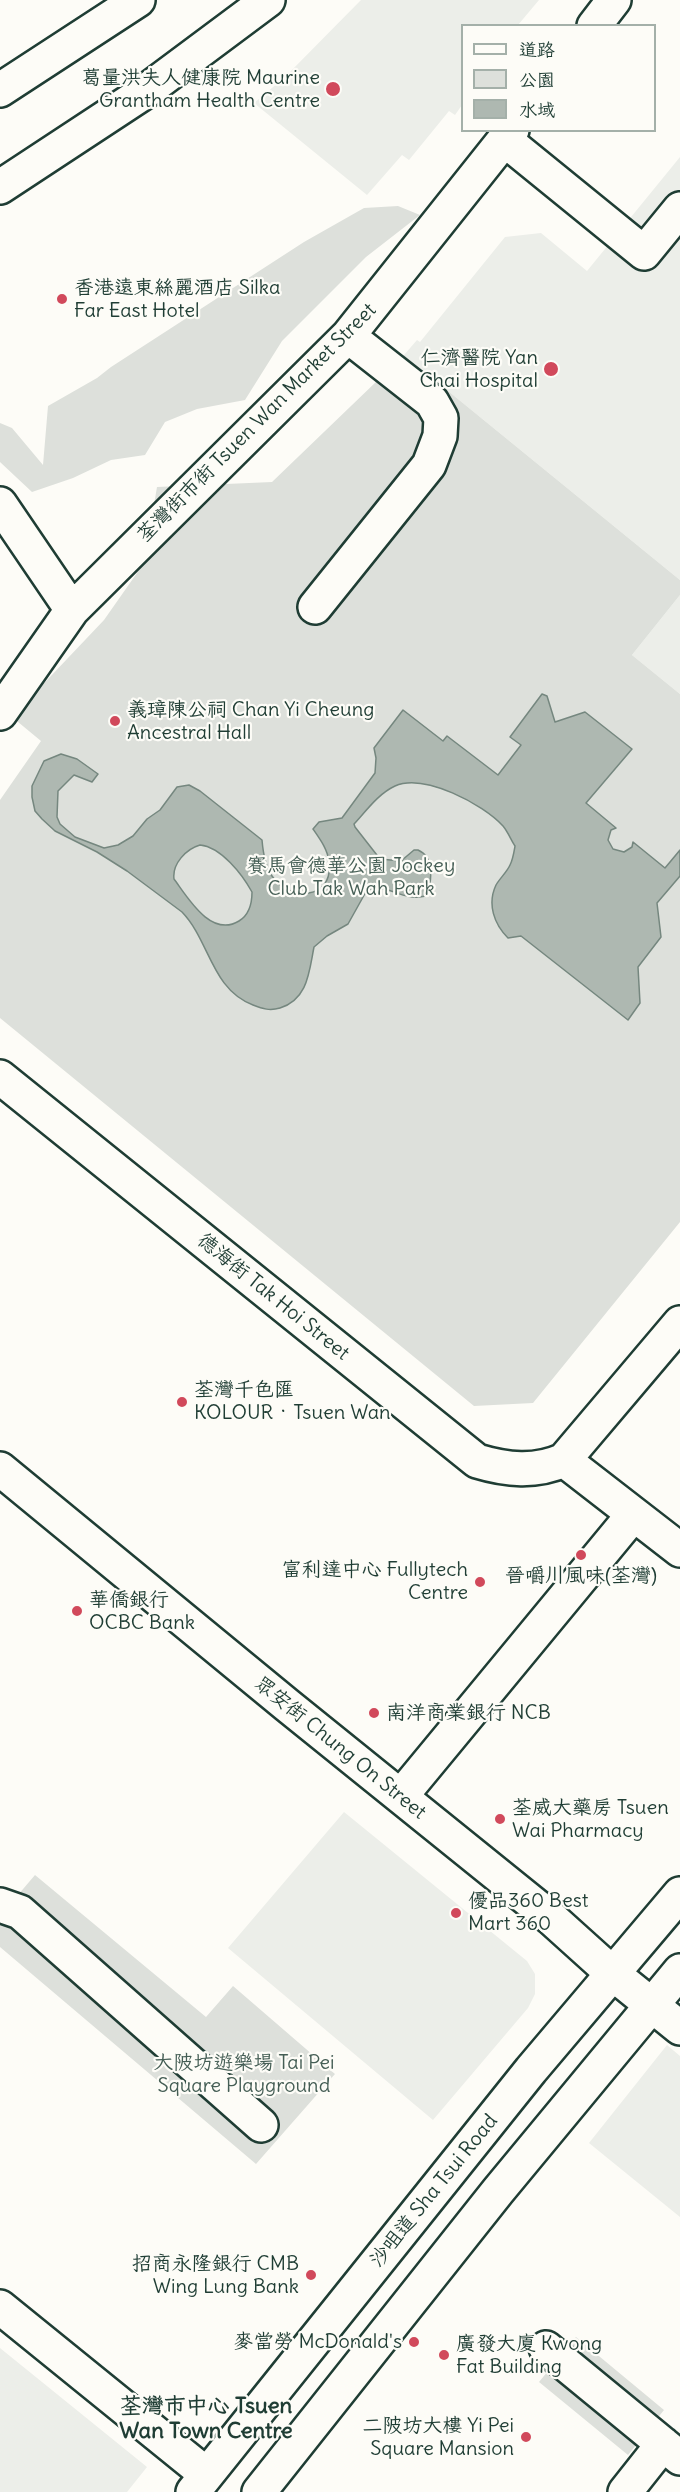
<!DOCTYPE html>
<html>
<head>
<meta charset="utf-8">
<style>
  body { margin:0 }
  #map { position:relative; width:680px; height:2492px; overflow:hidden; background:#fdfcf7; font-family:Delius,"LXGW WenKai TC",sans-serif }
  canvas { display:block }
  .legend { position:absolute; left:461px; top:24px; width:195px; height:108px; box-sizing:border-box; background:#fdfcf7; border:2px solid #a4b0a9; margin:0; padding:8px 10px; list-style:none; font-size:18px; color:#1f3d34 }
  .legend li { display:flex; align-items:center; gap:12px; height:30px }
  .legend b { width:30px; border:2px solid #a4b0a9 }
</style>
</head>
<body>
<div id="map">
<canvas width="680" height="2492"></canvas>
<ul class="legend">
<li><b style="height:8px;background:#fdfcf7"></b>道路</li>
<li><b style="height:16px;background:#dde0db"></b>公園</li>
<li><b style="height:16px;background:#aeb8b1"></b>水域</li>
</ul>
</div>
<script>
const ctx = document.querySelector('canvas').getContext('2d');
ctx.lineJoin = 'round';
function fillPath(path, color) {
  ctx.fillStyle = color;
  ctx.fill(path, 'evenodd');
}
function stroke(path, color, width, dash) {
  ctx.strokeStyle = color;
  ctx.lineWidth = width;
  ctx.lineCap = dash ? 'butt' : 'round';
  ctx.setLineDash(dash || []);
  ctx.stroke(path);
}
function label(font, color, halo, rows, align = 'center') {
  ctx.font = font + ' Delius,"LXGW WenKai TC",sans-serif';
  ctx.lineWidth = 4.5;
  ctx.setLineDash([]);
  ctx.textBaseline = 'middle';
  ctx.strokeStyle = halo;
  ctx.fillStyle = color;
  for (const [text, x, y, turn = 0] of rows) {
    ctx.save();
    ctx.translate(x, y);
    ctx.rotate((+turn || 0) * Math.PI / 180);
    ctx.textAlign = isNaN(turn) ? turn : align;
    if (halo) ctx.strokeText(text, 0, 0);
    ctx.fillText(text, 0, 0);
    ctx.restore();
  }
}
const built = new Path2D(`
  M361,0H539L518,25L462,26V105L455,115L449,111L409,160L402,155L367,195L254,103L285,77Z
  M680,157V580L404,355L417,340L420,342L505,237L541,233L587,271Z
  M680,595V694L632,655Z
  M344,1812L527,1961L535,1974V1994L528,2008L433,2120L228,1948Z
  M667,2045L680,2056V2217L589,2143Z
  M0,2348L147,2467L127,2492H0Z`);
const green = new Path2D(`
  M398,206L420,215L366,257L282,341L245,400L197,409L165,422L145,455L111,460L73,478L32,492L0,462V423L12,428L43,465L48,406L97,378L111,367L304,242L364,208Z
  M404,355L680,580V595L632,655L680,694V1222L533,1403L474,1406L0,1018V800L41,741L12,717L104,620L144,563L157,487L272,482Z
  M35,1875L206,2017L233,1986L335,2074L256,2164L0,1947V1916Z
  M576,2337L664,2410L628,2455L539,2382Z`);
const water = new Path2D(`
  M542,694L547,696L555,722L585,712L632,749L586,803L616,828L611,830L608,840L613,849L624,852L632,847L633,842L665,868L680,850V876L657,903L661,937L638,967L640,1003L628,1020L521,936L508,938C494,924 487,904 496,885C500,878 507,872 510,865C513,859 514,852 515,846C511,840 508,832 503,826C483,804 424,773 395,786C378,794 367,810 354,824L355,827L380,859L401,861L414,850H418C435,857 432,882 426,896C400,902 389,882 367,890L348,924L327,936L314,947C309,972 308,999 280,1008C270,1011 263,1009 253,1005C211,989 210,941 182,912L127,871L97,852L55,831L42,819L35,811L32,797V786L44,761L61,754L77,759L98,774L92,782L74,775L58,791L57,817L60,824L75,837L104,848L118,845L133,836L147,819L160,810L177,787L189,785L200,791L262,840C263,852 265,866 272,876C289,902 334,900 329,862C328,850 320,839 313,829L319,822L342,818L375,773L376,758L374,748L403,710L443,741L447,736L498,775L521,745L510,737ZM200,845C221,847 242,874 252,892C252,903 249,915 239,921C211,938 188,898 174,879C172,864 186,849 200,845Z`);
const minor = new Path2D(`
  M594,26L614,0
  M505,140L644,253L680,209
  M0,504L72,610
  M315,607L429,465L440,436L441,418L432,402L348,336
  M0,713L72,610L348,336L512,130
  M0,1077L477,1461C507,1470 535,1473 564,1460L680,1323
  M564,1460L680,1550
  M0,1469L287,1705L551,1918L612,1973L680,2028
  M401,1796L633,1515
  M0,1905L20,1912L261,2125
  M0,2307L206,2474
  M546,2348L680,2458
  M625,2492L663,2444`);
const major = new Path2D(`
  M0,90L138,0
  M0,187L146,91L268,0
  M193,2492L531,2070L680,1894
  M259,2492L498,2191L680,1971`);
const markers = [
  [333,89,8,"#d1495b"],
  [62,299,6,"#d1495b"],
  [551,369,8,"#d1495b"],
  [115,721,6,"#d1495b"],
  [182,1402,6,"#d1495b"],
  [581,1555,6,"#d1495b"],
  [480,1582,6,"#d1495b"],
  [77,1611,6,"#d1495b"],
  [374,1713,6,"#d1495b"],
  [500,1819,6,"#d1495b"],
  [456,1913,6,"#d1495b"],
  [311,2275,6,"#d1495b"],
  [414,2342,6,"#d1495b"],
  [444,2355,6,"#d1495b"],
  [526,2437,6,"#d1495b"]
];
const poiNames = [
  ["葛量洪夫人健康院 Maurine",320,78,"right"],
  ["Grantham Health Centre",320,101,"right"],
  ["香港遠東絲麗酒店 Silka",74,288],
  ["Far East Hotel",74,311],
  ["仁濟醫院 Yan",538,358,"right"],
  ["Chai Hospital",538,381,"right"],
  ["義璋陳公祠 Chan Yi Cheung",127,710],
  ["Ancestral Hall",127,733],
  ["荃灣千色匯",194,1390],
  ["KOLOUR‧Tsuen Wan",194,1413],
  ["富利達中心 Fullytech",468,1570,"right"],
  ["Centre",468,1593,"right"],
  ["晉嚼川風味(荃灣)",581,1576,"center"],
  ["華僑銀行",89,1600],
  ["OCBC Bank",89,1623],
  ["南洋商業銀行 NCB",386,1713],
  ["荃威大藥房 Tsuen",512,1808],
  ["Wai Pharmacy",512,1831],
  ["優品360 Best",468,1901],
  ["Mart 360",468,1924],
  ["招商永隆銀行 CMB",299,2264,"right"],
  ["Wing Lung Bank",299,2287,"right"],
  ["麥當勞 McDonald's",402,2342,"right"],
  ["廣發大廈 Kwong",456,2344],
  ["Fat Building",456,2367],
  ["二陂坊大樓 Yi Pei",514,2426,"right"],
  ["Square Mansion",514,2449,"right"]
];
const streetNames = [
  ["荃灣街市街 Tsuen Wan Market Street",257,423,-45],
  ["德海街 Tak Hoi Street",273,1297,39],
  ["眾安街 Chung On Street",340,1748,39],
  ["沙咀道 Sha Tsui Road",434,2191,-51]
];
const parkNames = [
  ["賽馬會德華公園 Jockey",351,866],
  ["Club Tak Wah Park",351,889],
  ["大陂坊遊樂場 Tai Pei",244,2063],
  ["Square Playground",244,2086]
];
const quarterNames = [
  ["荃灣市中心 Tsuen",206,2407],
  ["Wan Town Centre",206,2432]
];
fillPath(built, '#eceee9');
fillPath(green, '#dde0db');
fillPath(water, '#aeb8b1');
stroke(water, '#75877f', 1.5);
stroke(minor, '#1f3d34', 38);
stroke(major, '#1f3d34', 38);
stroke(minor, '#fdfcf7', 33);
stroke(major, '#fdfcf7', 33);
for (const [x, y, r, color] of markers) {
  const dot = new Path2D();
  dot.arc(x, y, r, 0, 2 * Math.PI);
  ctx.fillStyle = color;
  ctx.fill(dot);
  stroke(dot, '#fdfcf7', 2);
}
label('20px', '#1f3d34', '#fdfcf7', poiNames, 'left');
label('20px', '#1f3d34', '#fdfcf7', streetNames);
label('20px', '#455e55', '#fdfcf7', parkNames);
label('bold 22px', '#1f3d34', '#fdfcf7', quarterNames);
</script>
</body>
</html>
